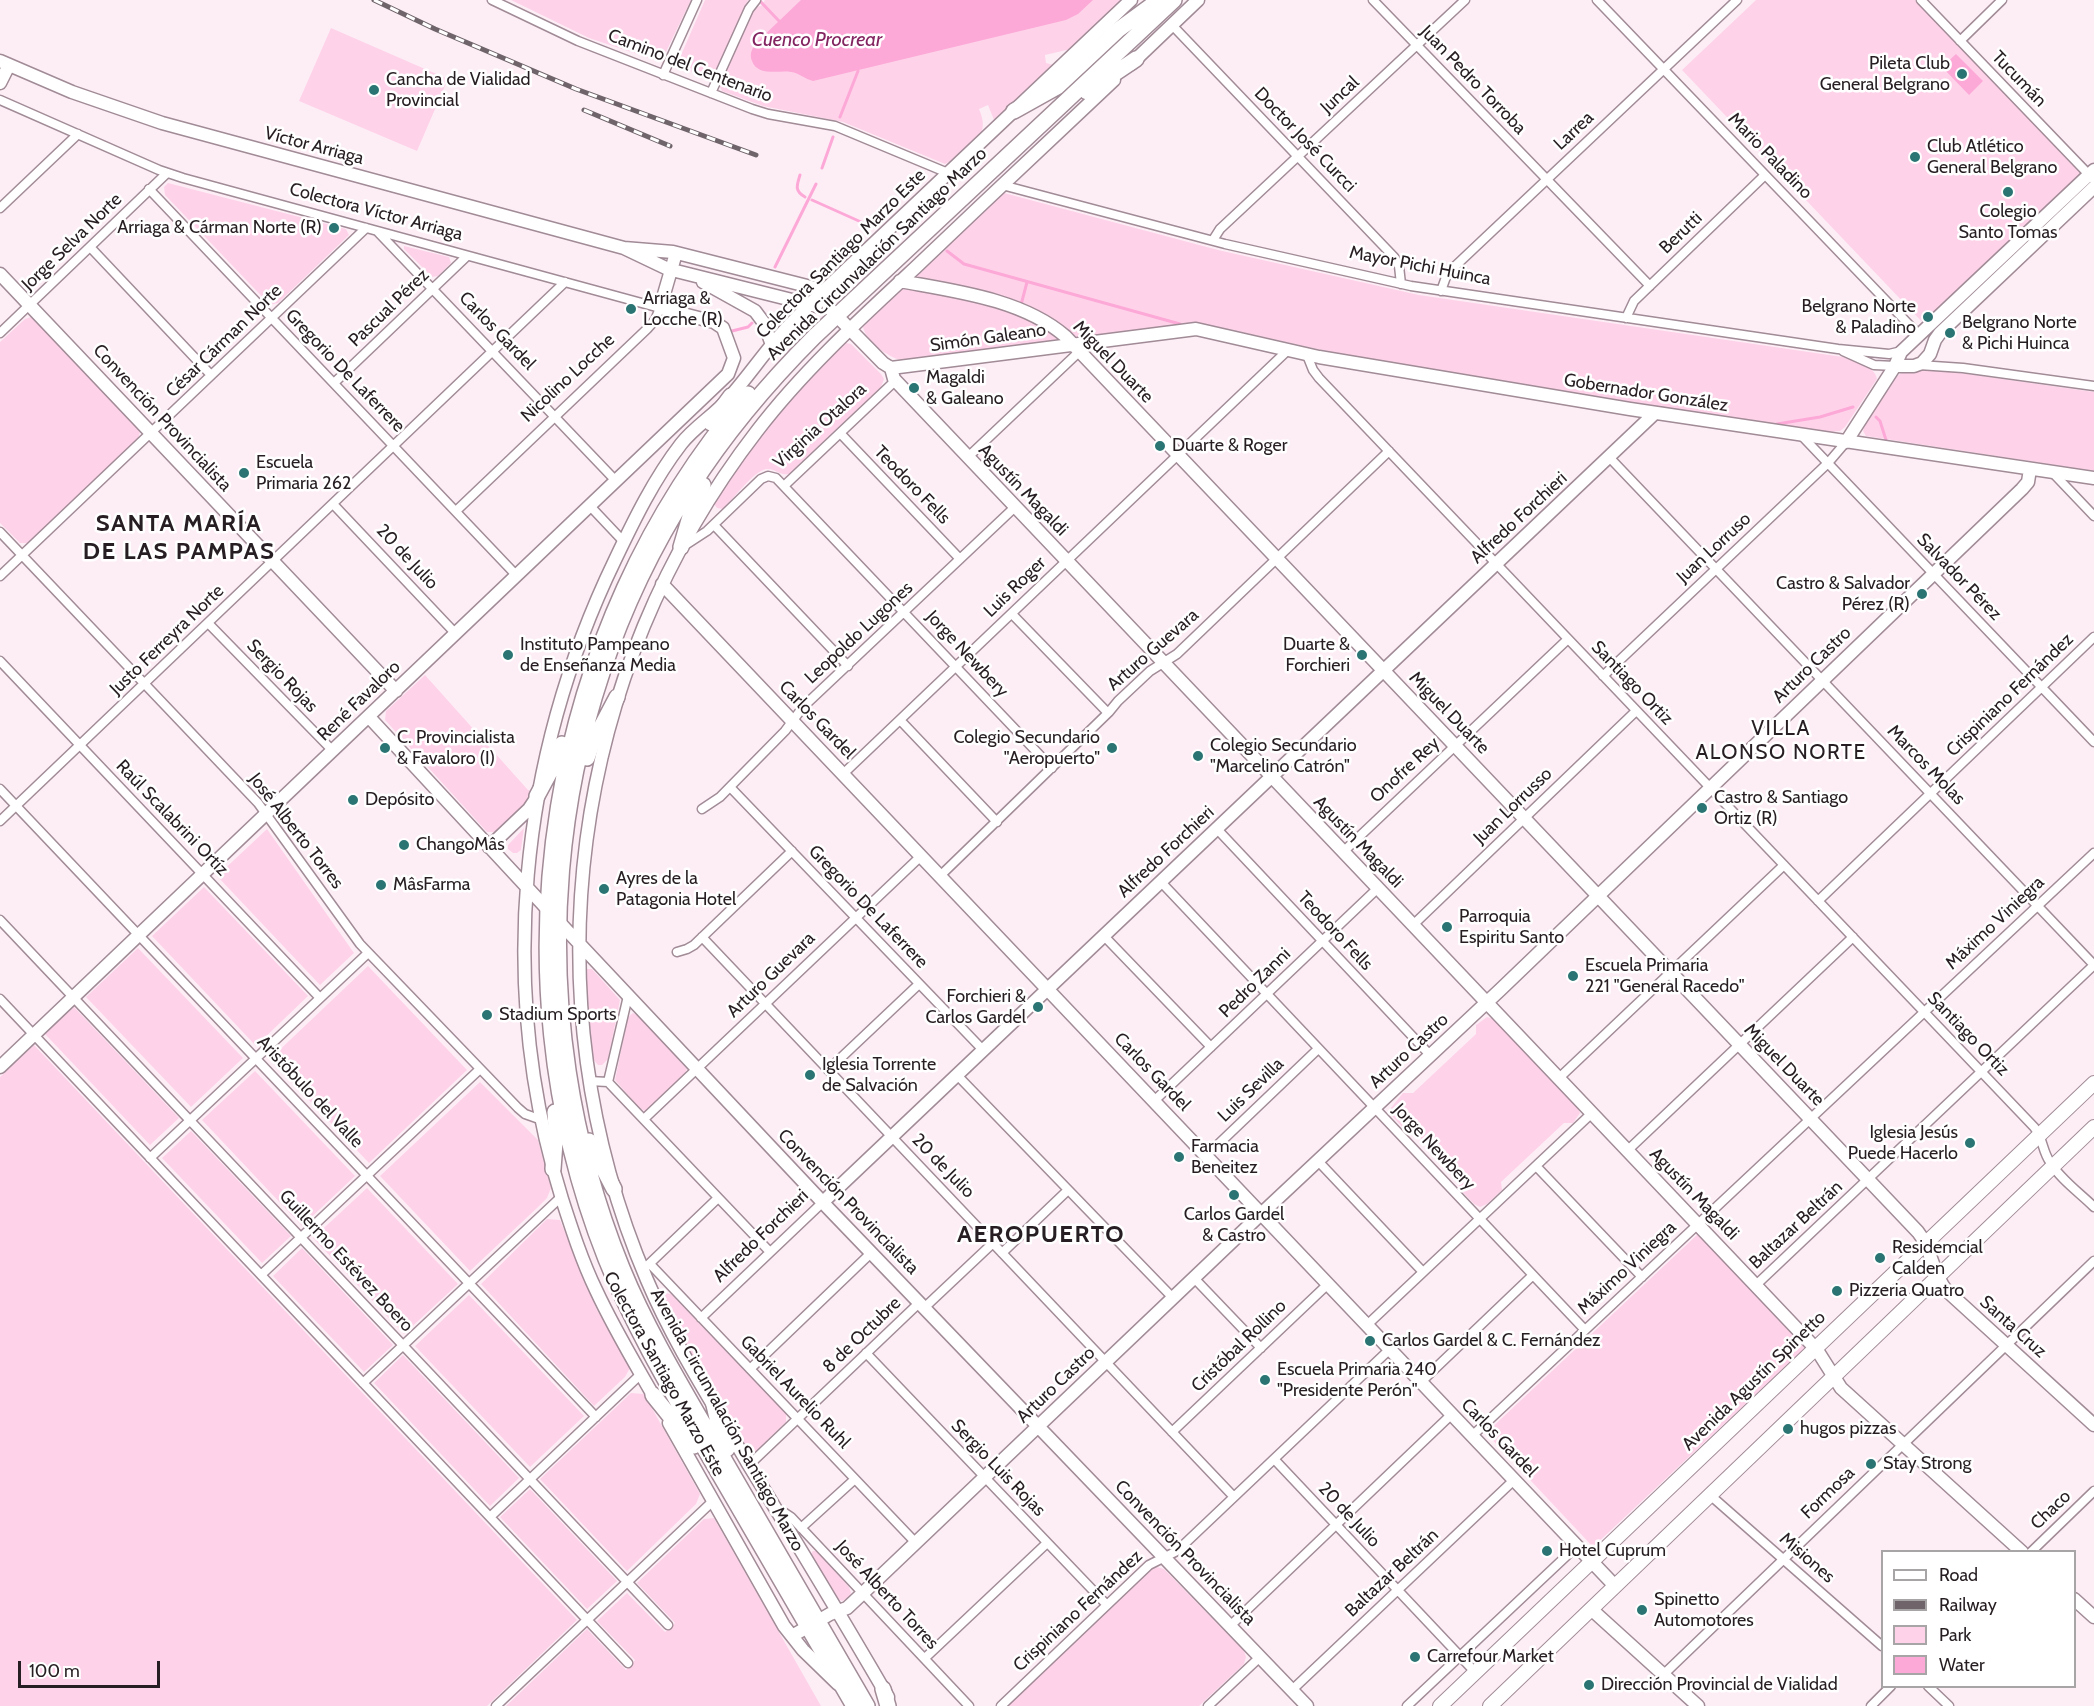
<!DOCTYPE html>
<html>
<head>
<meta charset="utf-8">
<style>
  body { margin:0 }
  #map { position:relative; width:2094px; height:1706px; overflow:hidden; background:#fdeef6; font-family:Cabin,sans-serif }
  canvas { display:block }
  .legend { position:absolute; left:1881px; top:1550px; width:195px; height:138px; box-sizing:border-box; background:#fff; border:2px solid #a8a5a7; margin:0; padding:8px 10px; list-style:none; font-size:18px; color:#261e22 }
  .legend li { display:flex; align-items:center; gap:12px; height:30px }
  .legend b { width:30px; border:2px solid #a8a5a7 }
  .scale { position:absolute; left:18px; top:1661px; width:142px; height:27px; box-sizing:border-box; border:3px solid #261e22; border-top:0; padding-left:8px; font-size:18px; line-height:21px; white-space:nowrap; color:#261e22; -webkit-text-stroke:4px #fff; paint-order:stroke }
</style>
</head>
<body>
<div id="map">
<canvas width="2094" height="1706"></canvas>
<ul class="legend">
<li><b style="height:8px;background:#fff"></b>Road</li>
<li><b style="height:8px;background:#6e6469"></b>Railway</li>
<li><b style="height:16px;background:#fed3ea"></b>Park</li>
<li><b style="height:16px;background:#fca9d7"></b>Water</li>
</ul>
<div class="scale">100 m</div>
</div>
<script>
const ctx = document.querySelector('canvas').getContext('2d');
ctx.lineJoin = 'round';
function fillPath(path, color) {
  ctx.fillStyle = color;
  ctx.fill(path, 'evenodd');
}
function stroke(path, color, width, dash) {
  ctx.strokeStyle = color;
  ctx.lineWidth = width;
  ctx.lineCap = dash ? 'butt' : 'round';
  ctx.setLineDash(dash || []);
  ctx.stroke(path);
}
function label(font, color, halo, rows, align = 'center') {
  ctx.font = font + ' Cabin,sans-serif';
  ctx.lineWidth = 5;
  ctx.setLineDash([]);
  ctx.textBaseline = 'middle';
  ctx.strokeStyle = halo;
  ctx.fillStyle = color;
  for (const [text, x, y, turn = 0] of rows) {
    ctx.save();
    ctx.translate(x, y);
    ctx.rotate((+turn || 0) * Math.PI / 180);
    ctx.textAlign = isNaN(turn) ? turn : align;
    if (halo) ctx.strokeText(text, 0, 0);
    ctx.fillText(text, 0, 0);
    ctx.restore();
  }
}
const green = new Path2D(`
  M511,0H691L664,56L658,61L589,38Z
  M705,0H748L717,72L710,77L683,69L678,62Z
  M765,0H1122L1071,49L1045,55L1046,63L1053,65L994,120L988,105L979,109C982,116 985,125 981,133C976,140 953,161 945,164L843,122L763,106L722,91L719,85L754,7L761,6Z
  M1756,0H1915L2082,175L1925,325L1682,70Z
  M331,28L448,79L417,151L299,101Z
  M168,183L346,229L349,235L278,303L270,305L165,195L164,187Z
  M1004,193L1218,250L1419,295L1843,357C1855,361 1875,366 1877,379L1845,427L1840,431L1830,432L1631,403L1335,353L1205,324L1188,323L1077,338L1058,323L1043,315L915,278L999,194Z
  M404,246L449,257L451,263L438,276L432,277L404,249Z
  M902,288C913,288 924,291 935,293C977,300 1021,312 1058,337L1057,340L905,361C890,359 866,342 863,327Z
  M31,317L140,432L138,439L28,543H20L0,523V342L25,319Z
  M846,343L851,344L881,374L884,379L881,387L789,474C780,476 775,468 766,469C754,471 732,500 723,509L717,508L714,504L752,446L786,404L816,371Z
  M1907,370H1939L2094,392V471L1866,436L1863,431L1865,424L1897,376Z
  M425,675L528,790L533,791L529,800L495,832H487L385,720L386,711Z
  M524,828L521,850L517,853H513L508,849V845Z
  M267,829L354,953L320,985L217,876Z
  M204,887L308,996L256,1046L152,936Z
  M138,948L243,1058L191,1107L86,997Z
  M368,966L467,1070L369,1163L270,1059Z
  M587,969H592L620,1000L608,1059L602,1065H598L593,1059L585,971Z
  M74,1007L179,1118L150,1145L45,1034Z
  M633,1013L637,1015L687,1069L685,1073L645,1111L640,1109L615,1080L628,1017Z
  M1487,1017L1494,1019L1577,1106L1580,1113L1573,1123H1564L1501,1182L1502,1190L1487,1204L1480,1207L1474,1204L1459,1188V1179L1415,1132H1407L1392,1116L1390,1109L1403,1093H1413L1476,1034V1025Z
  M34,1045L577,1620L487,1706H0V1077Z
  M255,1071L355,1176L302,1226L202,1120Z
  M480,1082L538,1140L551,1188L547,1198L537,1208L470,1271L380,1176Z
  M191,1131L291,1236L262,1263L162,1158Z
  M367,1188L458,1284L404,1334L313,1238Z
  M547,1219L560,1220L597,1310L630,1368L625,1377L594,1406L481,1284Z
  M1698,1234L1805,1348L1593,1547L1486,1433Z
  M302,1248L393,1345L364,1372L273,1276Z
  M665,1293L671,1294L786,1414V1422L756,1451L750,1452L746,1449L685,1348L662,1300Z
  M469,1295L584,1416L530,1467L415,1346Z
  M403,1355L519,1478L490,1506L374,1383Z
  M631,1393L644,1394L700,1494L696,1504L627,1571L540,1479Z
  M530,1489L617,1581L587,1609L500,1517Z
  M714,1518L821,1706H506L587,1629L626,1670L635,1660L597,1621L627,1593L665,1632L675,1623L637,1583L704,1519Z
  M813,1551H817L849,1587L851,1593L848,1598L842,1601L836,1598L811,1554Z
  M1157,1567L1164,1569L1244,1651L1246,1657L1244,1664L1199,1706H1007L1152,1569Z`);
const water = new Path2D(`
  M801,0H1093L1078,14L1066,20L813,81C805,79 799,73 791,72C779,70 758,77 752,61C749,54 752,49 756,43Z
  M1956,54L1983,81L1969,95L1942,67Z`);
const stream = new Path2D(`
  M759,0L779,21
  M840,117L858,71
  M822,168L833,137
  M800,175C797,185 794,191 805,197
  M812,200L870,226
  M947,251L964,264L1180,324
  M775,267L816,184
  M1021,305L1027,282
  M728,332L748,327L752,323
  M1876,417L1880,421L1886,440
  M1777,424L1820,417L1853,407`);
const street = new Path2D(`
  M492,0L578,41L752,109L768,114L835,126L948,173
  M1373,0L1650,286
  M1597,0L1919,335
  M1921,0L2094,180
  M1172,25L1394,257L1399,266L1401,284
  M1960,41L2002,0
  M663,75L697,0
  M711,93L749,9L756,0
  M0,100L159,170L183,178L660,308L655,320L647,329L456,511
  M1002,185L1225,244L1411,286L1838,349L1889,354L1902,351
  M149,189L517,576
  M0,208L78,134
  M378,232L616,481
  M1213,240L1220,229L1465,0
  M90,247L211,375
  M1441,291L1446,277L1451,270L1737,0
  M1626,318L1634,301L1765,175
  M0,333L167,173
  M1843,351L1874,365L1895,366
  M1307,355L1313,370L1319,378L2034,1127C2043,1137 2042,1151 2050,1162C2060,1179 2080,1193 2094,1207
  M1919,365L1963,368L2094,386
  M334,383L467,256
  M840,433L960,559
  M1801,435L2094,742
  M968,457L1082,349
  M1609,457C1771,626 1932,796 2094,965L1756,1285
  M2053,473L2094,516
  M785,485L895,381
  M333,504L456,634
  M590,506L624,542
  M714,525L848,666
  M0,532L258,803L360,944L518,1108L525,1114L542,1120
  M684,546L707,531L761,479L768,476L776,478L1052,768
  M0,576L366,228
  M1012,614L1108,713
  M208,623L333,751
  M0,661L320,998
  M1603,676L1828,463L1846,442
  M900,720L997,822
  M843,774L1288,350
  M730,787L983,1050
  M0,789L596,1417
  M702,809L720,797L785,731L803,707L1015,507
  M0,821L565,282
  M1217,829L1430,1055
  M1343,852L1568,639
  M940,876L1109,712L1118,701L1150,671L1177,654L1389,451
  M1161,882L1585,1330
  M1818,901L2094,637
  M0,920L668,1625
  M1413,925L1636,711
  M1104,936L1211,1047
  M702,937L1234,1497
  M677,952L687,949L694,945L792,851
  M0,999L628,1663
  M828,1070L919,984
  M957,1075L1173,1298
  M1559,1078L1784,865
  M589,1081L608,1082L770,1252
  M608,1082L628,996
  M1154,1101L1378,888
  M644,1119L921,856
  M1628,1150L1853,937
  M1206,1156L1318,1049
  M150,1158L368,953
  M1318,1161L1423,1272
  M1536,1166L1642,1277
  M1002,1253L1068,1190
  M650,1264L916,1543
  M647,1266L718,1198
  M261,1275L480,1069
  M1194,1278L1261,1348
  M924,1308L993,1243
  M701,1318L823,1202
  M1367,1325L1592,1113
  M866,1353L1107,1605
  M750,1369L871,1253
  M1421,1382L1533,1275
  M363,1383L561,1197
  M1172,1432L1328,1284
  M1472,1436L2094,853
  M1274,1459L1475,1672
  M749,1465L919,1303
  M1710,1495L1882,1646
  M778,1512L785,1513L791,1517L969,1706
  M490,1517L641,1374
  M801,1528L855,1479
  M2031,1552L2094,1491
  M1230,1626L1452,1414
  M925,1658L1047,1543
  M1663,1675L2094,1261
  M1928,1686L1949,1706
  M1292,1690L1514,1480
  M496,1706L713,1501
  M1001,1706L1149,1565L1177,1551L1390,1349
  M1208,1706L1260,1657
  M1407,1706L1577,1546
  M1871,1706L1891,1686`);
const secondary = new Path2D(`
  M0,61L72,92L162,123L624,248L668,269L816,306
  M1131,64L1198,0
  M0,83L9,65
  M624,248L673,252L815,288L823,294L830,309L883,363L891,368L1196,329L1319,357L1630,409L2094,478
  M0,274L396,691
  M900,281C954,291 1022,299 1065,336L1918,1232C1932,1249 1932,1273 1946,1290L2094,1425
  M703,282L755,311L764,323L772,345
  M1895,366H1914L1922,363L1930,354L1935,340L1940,333L2094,187
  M891,368L894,379L1817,1350L1841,1388L2022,1552
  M1846,442L1895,366L1901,352L2094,170
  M662,584L1615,1586
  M369,717L574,938L829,1209L1307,1706
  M489,847L529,809L535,800
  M0,1067L728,374L734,358L723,328L714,322L660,308L676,253
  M823,1202L1655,413
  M657,1402C636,1365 614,1329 596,1290C582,1261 572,1230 562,1199C496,987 519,759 615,560C634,520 654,479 681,444C695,426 715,415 729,398C745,380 759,360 775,341C787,327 800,314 813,301L1131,0
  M669,1423L784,1626L803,1650L838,1684
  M2074,1599L2094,1617
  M1591,1609L1698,1706
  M792,1636L830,1614L847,1608L863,1593L1261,1214L1500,990L2022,489L2028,482L2030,469
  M888,1697C842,1618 795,1540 747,1462C712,1402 674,1344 647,1280C526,997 570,673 757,431C803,371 860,319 915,268C981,205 1048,142 1114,80`);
const primary = new Path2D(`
  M1440,1706L2094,1083
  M1490,1706L2094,1127`);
const highway = new Path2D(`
  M1087,92L1136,59
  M1014,111L1057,87L1118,30L1159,0
  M748,394C546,629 492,971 606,1259C635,1331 675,1397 713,1463C760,1544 807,1625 854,1706
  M711,423L731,396
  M681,547L695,500L703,485
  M587,758L592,744L617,697
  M537,796L557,759L562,744
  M589,1141L614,1189
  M553,1169L556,1129L555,1112
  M653,1395L694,1446
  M714,1405L721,1435L727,1449
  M883,1689L888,1706
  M867,1706C819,1623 770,1539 722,1456C687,1395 649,1334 622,1268C519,1014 541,721 690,489C725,434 768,383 815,336L1174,0`);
const rail = new Path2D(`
  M374,0L435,29L576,89L756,155
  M584,110L670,146`);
const markers = [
  [1962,74,6,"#2a7473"],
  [374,90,6,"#2a7473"],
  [1915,157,6,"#2a7473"],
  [2008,192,6,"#2a7473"],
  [334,228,6,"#2a7473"],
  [631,309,6,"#2a7473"],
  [1928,317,6,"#2a7473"],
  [1950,333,6,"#2a7473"],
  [914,388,6,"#2a7473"],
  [1160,446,6,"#2a7473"],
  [244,473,6,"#2a7473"],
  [1922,594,6,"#2a7473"],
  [508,655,6,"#2a7473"],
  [1362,655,6,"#2a7473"],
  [385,748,6,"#2a7473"],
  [1112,748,6,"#2a7473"],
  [1198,756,6,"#2a7473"],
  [353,800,6,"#2a7473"],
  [1702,808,6,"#2a7473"],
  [404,845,6,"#2a7473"],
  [381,885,6,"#2a7473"],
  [604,889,6,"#2a7473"],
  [1447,927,6,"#2a7473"],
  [1573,976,6,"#2a7473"],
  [1038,1007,6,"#2a7473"],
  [487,1015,6,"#2a7473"],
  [810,1075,6,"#2a7473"],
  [1970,1143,6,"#2a7473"],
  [1179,1157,6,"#2a7473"],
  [1234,1195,6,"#2a7473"],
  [1880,1258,6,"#2a7473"],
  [1837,1291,6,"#2a7473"],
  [1370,1341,6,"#2a7473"],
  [1265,1380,6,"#2a7473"],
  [1788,1429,6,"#2a7473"],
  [1871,1464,6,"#2a7473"],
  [1547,1551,6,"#2a7473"],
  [1642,1610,6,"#2a7473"],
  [1415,1657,6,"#2a7473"],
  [1589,1685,6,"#2a7473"]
];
const poiNames = [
  ["Pileta Club",1950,64,"right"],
  ["General Belgrano",1950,85,"right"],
  ["Cancha de Vialidad",386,80],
  ["Provincial",386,101],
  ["Club Atlético",1927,147],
  ["General Belgrano",1927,168],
  ["Colegio",2008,212,"center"],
  ["Santo Tomas",2008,233,"center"],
  ["Arriaga & Cárman Norte (R)",322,228,"right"],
  ["Arriaga &",643,299],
  ["Locche (R)",643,320],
  ["Belgrano Norte",1916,307,"right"],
  ["& Paladino",1916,328,"right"],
  ["Belgrano Norte",1962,323],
  ["& Pichi Huinca",1962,344],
  ["Magaldi",926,378],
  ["& Galeano",926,399],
  ["Duarte & Roger",1172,446],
  ["Escuela",256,463],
  ["Primaria 262",256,484],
  ["Castro & Salvador",1910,584,"right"],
  ["Pérez (R)",1910,605,"right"],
  ["Instituto Pampeano",520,645],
  ["de Enseñanza Media",520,666],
  ["Duarte &",1350,645,"right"],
  ["Forchieri",1350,666,"right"],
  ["C. Provincialista",397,738],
  ["& Favaloro (I)",397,759],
  ["Colegio Secundario",1100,738,"right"],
  ["\"Aeropuerto\"",1100,759,"right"],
  ["Colegio Secundario",1210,746],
  ["\"Marcelino Catrón\"",1210,767],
  ["Castro & Santiago",1714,798],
  ["Ortiz (R)",1714,819],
  ["Depósito",365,800],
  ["ChangoMâs",416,845],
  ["Ayres de la",616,879],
  ["Patagonia Hotel",616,900],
  ["MâsFarma",393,885],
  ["Parroquia",1459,917],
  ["Espiritu Santo",1459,938],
  ["Escuela Primaria",1585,966],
  ["221 \"General Racedo\"",1585,987],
  ["Forchieri &",1026,997,"right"],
  ["Carlos Gardel",1026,1018,"right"],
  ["Stadium Sports",499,1015],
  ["Iglesia Torrente",822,1065],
  ["de Salvación",822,1086],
  ["Iglesia Jesús",1958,1133,"right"],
  ["Puede Hacerlo",1958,1154,"right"],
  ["Farmacia",1191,1147],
  ["Beneitez",1191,1168],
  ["Carlos Gardel",1234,1215,"center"],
  ["& Castro",1234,1236,"center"],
  ["Residemcial",1892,1248],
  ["Calden",1892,1269],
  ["Pizzeria Quatro",1849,1291],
  ["Carlos Gardel & C. Fernández",1382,1341],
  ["Escuela Primaria 240",1277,1370],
  ["\"Presidente Perón\"",1277,1391],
  ["hugos pizzas",1800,1429],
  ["Stay Strong",1883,1464],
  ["Hotel Cuprum",1559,1551],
  ["Spinetto",1654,1600],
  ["Automotores",1654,1621],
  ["Carrefour Market",1427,1657],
  ["Dirección Provincial de Vialidad",1601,1685]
];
const streetNames = [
  ["Camino del Centenario",690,66,21],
  ["Tucumán",2019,79,46],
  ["Juan Pedro Torroba",1473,80,46],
  ["Juncal",1340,95,-43],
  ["Larrea",1574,131,-43],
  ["Doctor José Curcci",1305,140,46],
  ["Víctor Arriaga",314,146,15],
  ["Mario Paladino",1770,156,46],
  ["Colectora Víctor Arriaga",376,212,15],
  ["Berutti",1681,233,-44],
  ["Jorge Selva Norte",72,242,-44],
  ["Colectora Santiago Marzo Este",841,254,-45],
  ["Avenida Circunvalación Santiago Marzo",877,254,-44],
  ["Mayor Pichi Huinca",1420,266,11],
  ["Pascual Pérez",389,308,-44],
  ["Carlos Gardel",497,331,46],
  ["Simón Galeano",988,338,-8],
  ["César Cárman Norte",224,341,-44],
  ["Miguel Duarte",1113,362,46],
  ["Gregorio De Laferrere",345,371,46],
  ["Nicolino Locche",568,378,-43],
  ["Gobernador González",1646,393,9],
  ["Convención Provincialista",162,418,47],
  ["Virginia Otalora",820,426,-42],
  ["Teodoro Fells",912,485,46],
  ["Agustín Magaldi",1023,490,46],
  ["Alfredo Forchieri",1519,518,-43],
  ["Juan Lorruso",1714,548,-43],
  ["20 de Julio",407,557,47],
  ["Salvador Pérez",1959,577,46],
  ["Luis Roger",1015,587,-44],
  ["Leopoldo Lugones",859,633,-43],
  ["Justo Ferreyra Norte",167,640,-44],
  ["Arturo Guevara",1153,650,-41],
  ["Jorge Newbery",967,654,47],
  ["Arturo Castro",1812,665,-44],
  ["Sergio Rojas",282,676,46],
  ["Santiago Ortiz",1632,683,46],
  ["Crispiniano Fernández",2010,695,-44],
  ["René Favaloro",359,701,-44],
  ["Miguel Duarte",1449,713,46],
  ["Carlos Gardel",817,720,46],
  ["Marcos Molas",1926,765,46],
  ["Onofre Rey",1405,770,-43],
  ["Juan Lorrusso",1513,806,-44],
  ["Raúl Scalabrini Ortíz",172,818,46],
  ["José Alberto Torres",296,831,52],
  ["Agustín Magaldi",1358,842,46],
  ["Alfredo Forchieri",1166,852,-43],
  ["Gregorio De Laferrere",868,907,46],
  ["Máximo Viniegra",1995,923,-43],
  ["Teodoro Fells",1335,931,47],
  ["Arturo Guevara",771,975,-44],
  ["Pedro Zanni",1255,983,-44],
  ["Santiago Ortiz",1968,1034,46],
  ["Arturo Castro",1409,1051,-43],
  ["Miguel Duarte",1784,1065,46],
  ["Carlos Gardel",1152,1072,46],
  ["Luis Sevilla",1251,1090,-44],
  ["Aristóbulo del Valle",310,1092,47],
  ["Jorge Newbery",1434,1147,47],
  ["20 de Julio",943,1166,46],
  ["Agustín Magaldi",1694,1194,46],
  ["Convención Provincialista",848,1202,46],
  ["Baltazar Beltrán",1796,1225,-43],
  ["Alfredo Forchieri",761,1236,-44],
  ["Guillermo Estévez Boero",346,1261,47],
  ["Máximo Viniegra",1627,1268,-43],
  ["Santa Cruz",2013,1327,42],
  ["8 de Octubre",862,1335,-44],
  ["Cristóbal Rollino",1239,1346,-44],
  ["Colectora Santiago Marzo Este",664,1374,61],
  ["Avenida Agustín Spinetto",1754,1381,-44],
  ["Arturo Castro",1056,1385,-44],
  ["Gabriel Aurelio Ruhl",795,1392,46],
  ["Avenida Circunvalación Santiago Marzo",727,1420,61],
  ["Carlos Gardel",1499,1438,46],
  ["Sergio Luis Rojas",998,1468,46],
  ["Formosa",1828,1493,-44],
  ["Chaco",2051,1510,-44],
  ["20 de Julio",1349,1515,47],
  ["Convención Provincialista",1185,1553,46],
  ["Misiones",1807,1558,41],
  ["Baltazar Beltrán",1392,1573,-43],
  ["José Alberto Torres",887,1595,47],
  ["Crispiniano Fernández",1078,1611,-43]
];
const waterNames = [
  ["Cuenco Procrear",817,40]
];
const quarterNames = [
  ["VILLA",1781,729],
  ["ALONSO NORTE",1781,753]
];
const districtNames = [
  ["SANTA MARÍA",179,524],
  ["DE LAS PAMPAS",179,552],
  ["AEROPUERTO",1041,1235]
];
fillPath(green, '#fed3ea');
fillPath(water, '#fca9d7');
stroke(stream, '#fca9d7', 3);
stroke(street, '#a18b96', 11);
stroke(secondary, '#a18b96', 15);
stroke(primary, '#a18b96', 16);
stroke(highway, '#a18b96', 18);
stroke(street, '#fff', 8);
stroke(secondary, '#fff', 12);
stroke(primary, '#fff', 14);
stroke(highway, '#fff', 15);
stroke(rail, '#6e6469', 5);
stroke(rail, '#fff', 3, [9]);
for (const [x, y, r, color] of markers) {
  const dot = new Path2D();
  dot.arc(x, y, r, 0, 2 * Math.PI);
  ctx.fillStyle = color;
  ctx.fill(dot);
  stroke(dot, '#fff', 2);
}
label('18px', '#261e22', '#fff', poiNames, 'left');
label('18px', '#261e22', '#fff', streetNames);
label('italic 20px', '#832561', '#fff', waterNames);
ctx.letterSpacing = '1.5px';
label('21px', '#261e22', '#fff', quarterNames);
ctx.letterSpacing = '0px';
ctx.letterSpacing = '1.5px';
label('bold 24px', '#261e22', '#fff', districtNames);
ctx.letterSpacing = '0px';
</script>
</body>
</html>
